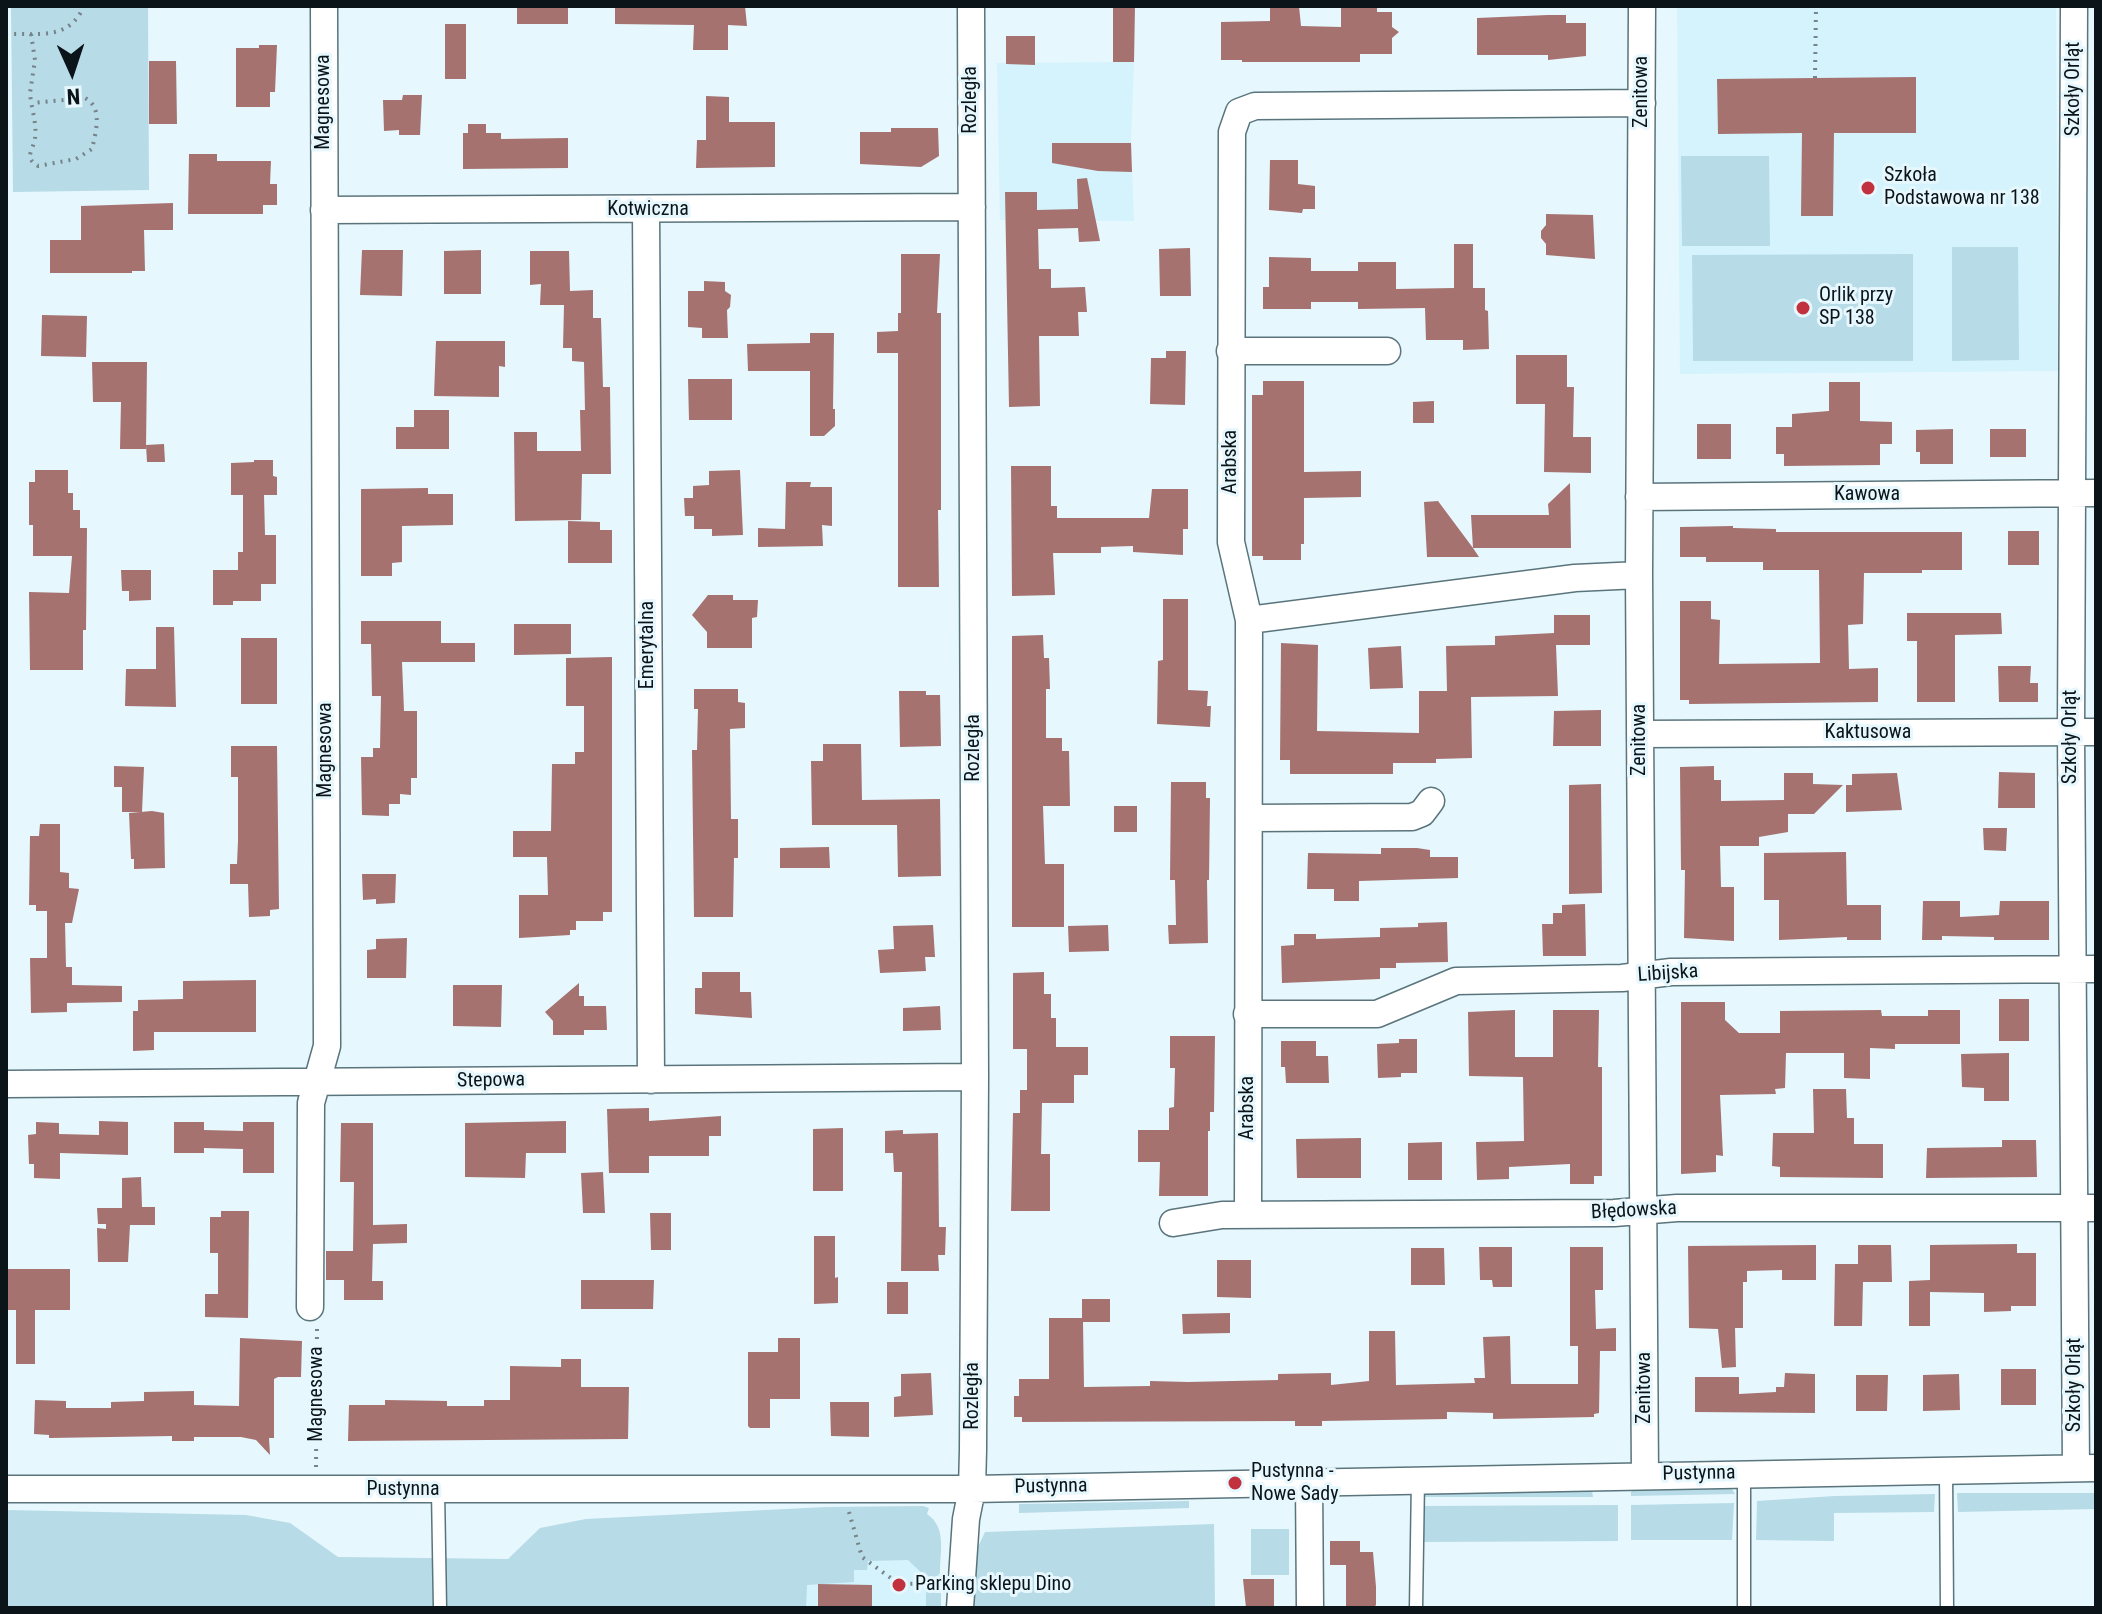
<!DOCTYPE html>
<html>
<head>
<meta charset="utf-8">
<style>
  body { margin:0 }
  #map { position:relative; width:2102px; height:1614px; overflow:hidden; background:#e6f7fd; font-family:"Roboto Condensed",sans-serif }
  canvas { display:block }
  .frame { position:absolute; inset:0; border:8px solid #0b1519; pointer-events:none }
  .north { position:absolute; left:32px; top:32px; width:80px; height:80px; -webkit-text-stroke:6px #e6f7fd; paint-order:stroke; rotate:177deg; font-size:22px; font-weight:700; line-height:32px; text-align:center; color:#0b1519 }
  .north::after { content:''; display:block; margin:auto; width:28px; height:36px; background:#0b1519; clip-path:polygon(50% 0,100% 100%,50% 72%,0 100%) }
</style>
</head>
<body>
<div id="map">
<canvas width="2102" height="1614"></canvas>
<div class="frame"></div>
<div class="north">N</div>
</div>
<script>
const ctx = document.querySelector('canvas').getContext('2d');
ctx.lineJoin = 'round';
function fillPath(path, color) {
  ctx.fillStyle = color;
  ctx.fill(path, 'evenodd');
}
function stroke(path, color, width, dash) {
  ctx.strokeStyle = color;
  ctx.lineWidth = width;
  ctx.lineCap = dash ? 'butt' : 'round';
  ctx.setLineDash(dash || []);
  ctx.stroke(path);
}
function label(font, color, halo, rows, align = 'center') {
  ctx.font = font + ' "Roboto Condensed",sans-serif';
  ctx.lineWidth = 6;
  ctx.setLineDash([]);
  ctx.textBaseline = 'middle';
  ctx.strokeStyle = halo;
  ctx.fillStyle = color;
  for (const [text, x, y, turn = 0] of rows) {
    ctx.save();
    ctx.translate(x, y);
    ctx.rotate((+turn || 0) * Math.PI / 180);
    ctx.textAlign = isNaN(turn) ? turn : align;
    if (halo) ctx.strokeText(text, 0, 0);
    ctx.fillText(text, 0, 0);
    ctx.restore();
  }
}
const built = new Path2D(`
  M1677,6H2056L2058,371L1680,374Z
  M1134,62L1131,143L1134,221L1000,220L997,63Z
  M806,1551L940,1552V1608H806Z`);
const green = new Path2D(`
  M11,6H148L149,190L13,192Z
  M1681,156H1769L1770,246H1682Z
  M1952,247H2018L2019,360L1952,361Z
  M1913,254V361H1693L1692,255Z
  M1730,1486L1735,1494L1631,1496V1492L1635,1487Z
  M1592,1490L1593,1497H1425L1424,1494Z
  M1957,1493H2096V1509L1958,1512Z
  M1935,1494L1934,1512L1834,1513V1541L1756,1540L1757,1501L1835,1496Z
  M1189,1501V1508L1019,1513V1504Z
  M1734,1503L1732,1540H1631V1505Z
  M1618,1505V1541L1422,1542L1423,1506Z
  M923,1506L929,1508L927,1514C947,1528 940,1550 940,1573L935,1578L926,1577L908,1560L868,1561L867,1570H854V1582L807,1585L806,1608H6V1510L246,1515L290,1523L338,1557L508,1559L540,1528L586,1519L826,1507Z
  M1214,1524L1215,1608H974L977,1549L985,1532Z
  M1251,1529H1289V1575H1251Z
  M926,1587H936L941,1594V1608H926Z`);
const building = new Path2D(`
  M517,6H568V24H517Z
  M615,6H745L747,26L728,25V50H693L694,25L615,24Z
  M1113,6H1135L1134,62H1113Z
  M1270,6H1299L1301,26L1341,27V6H1377V12H1392V27L1399,32L1392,38V54H1360V62H1242V60H1221V22L1270,21Z
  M1548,15H1566V23H1586V56L1548,60V55H1477V18Z
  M445,24H466V79H445Z
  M1006,36H1035V65L1006,64Z
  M259,45H277L275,92H270V107H236V48H259Z
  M149,61H176L177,124H149Z
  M1916,77V133H1834L1833,216H1801L1802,133L1718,134L1717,79Z
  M403,95H422L420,135H399V130L384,131L383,100H402Z
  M706,96L729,97V122H775V167L696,168L697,140H706Z
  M468,124H486V133H501V139L568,138V168L463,169V133H468Z
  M891,128H938L939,156L921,167L860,164V132H891Z
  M1052,143H1131L1132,172L1098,171L1052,163Z
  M189,154H217V161H271L270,184H277V205H263V214H188Z
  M1270,160H1298V184L1315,186V209H1303L1302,213L1269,210Z
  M1087,178L1100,241L1079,242L1078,228L1038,229L1039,269H1051V288L1085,287L1087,312H1078L1079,336H1039L1040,406L1009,407L1005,192H1037V210L1078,209L1077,179Z
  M173,203V230H144L145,271H132V273H50V240H81V206Z
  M1546,214L1593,215L1595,259L1546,255V244L1541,238V231L1546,225Z
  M1454,244H1473V288H1485V310L1488,311L1489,349L1463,350V340H1426L1425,308L1358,309V302H1311V309H1263V287H1269V257L1311,258V271H1358V262H1396V289L1454,288Z
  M1190,248L1191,296H1160L1159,249Z
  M362,250H403L402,296L360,295Z
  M481,250V294H444V251Z
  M530,251H569L570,291L593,290V318H601L603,387H610L611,474H582L581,520L515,521L514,432H537V451H581L580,410H585L584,362L572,361V348H563L564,305H540L541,284L530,285Z
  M901,254H940L937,313H941V510H938L939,587H898V353H877V332L898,331V313H901Z
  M704,281L725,282V291L731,295L730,307L727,310L728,338H702V328L688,327V291H704Z
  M42,315L87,316L86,357L41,356Z
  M810,333H834L833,409H835V426L824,436H810V371H748L747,344L810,343Z
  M436,341H505V367L499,366V397L434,396Z
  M1166,351H1186L1185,405L1150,404L1151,358H1166Z
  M1516,355H1567V387H1574L1573,437H1591V473L1544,472L1545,404H1516Z
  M92,362H147L146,449H120L121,402H93Z
  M688,379H732V420H689Z
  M1263,381H1304V472L1361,471V497L1304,498V544H1301V560H1263V556H1252V395H1263Z
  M1829,382H1860V421L1892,422V444H1880V465L1784,466V454H1776V427H1792V414L1829,411Z
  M1434,401V423H1413V402Z
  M414,410H449V449H396V427H414Z
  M1697,424H1731V459H1697Z
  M1953,429V464H1920V452H1916V430Z
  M1990,429H2026V457H1990Z
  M164,444L165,462H147L146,445Z
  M254,460H273V476L277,477V495H264L265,535H276V584H261V601H233V605H213V570H238V552H243V495H231V463L254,462Z
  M1011,466H1051V506H1057V518H1149L1152,489H1188V529H1183V555L1133,552V546L1101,547V553H1053L1055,595L1012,596Z
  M35,470H68V493H73V510H80V528H87L86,630H83V670H30L29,592L69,593L72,556H33V525H29V482H35Z
  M740,470L743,535L712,536V529H694V516H685L684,498H693V486L709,485V471Z
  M786,482H811L810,487H832V526L822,525L823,546L758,547V528L785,529Z
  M1570,483L1571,548H1473L1479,557H1427L1424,502L1438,501L1473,548L1471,515H1549L1548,504Z
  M428,488V494H453V525L402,526V562L392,563V576H361V489Z
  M568,521L600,522V530H612V563H568Z
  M1733,526V528L1776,529V532H1962V570H1922V573H1864L1863,624L1848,625L1849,669L1878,668V702L1689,704V700H1680V601H1711V619L1720,620L1719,664L1820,663L1819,570H1763V562H1706V557H1680V527Z
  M2008,531H2039V565H2008Z
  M121,570H151V600L129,601V591H122Z
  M708,595H733V600H758L757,617L752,618V648H707V632L692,615Z
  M1163,599H1188V690L1208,691L1207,706H1211L1210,727L1157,724L1158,661L1163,660Z
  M1907,613H2001L2002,634L1955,635V702H1917V641H1907Z
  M1554,615H1590V645H1556L1558,696L1471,697L1472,758L1436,759V763H1393V774H1290V760H1280L1281,643L1318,645L1317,731L1419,733V691H1447L1446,646L1495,645V636L1554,633Z
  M361,621H441V643H475V662H402L404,711H417V778H411V795L400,794V804H389V816L362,815L361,757H373V748H380L381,696H372L371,644H361Z
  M514,624H571V654L514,655Z
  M156,627H174L176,707L125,706L126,669H156Z
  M1043,635L1044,658H1049L1050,689H1046V738H1062V751H1069L1070,806H1043L1045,864H1064V927H1012V636Z
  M241,638H277V704H241Z
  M1401,646L1403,688L1370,689L1368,648Z
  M612,657V912H603V921H576V930H570V935L519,938V895H548L547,857H513V831H551L552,764H575V752H584V706H566V658Z
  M1998,666H2031L2030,683H2038V702H1999Z
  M694,689H738V702L745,703V728L730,729L731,819H738V858H734L733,917H694L692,750H697L698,709H694Z
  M899,691H926V695H940L941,746L900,747Z
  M1601,710V746H1553L1554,711Z
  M823,744H861L862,800L940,799L941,876L898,877L897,825H812L811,761H823Z
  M231,746H277L279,909L270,910V916L249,917L248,884H230V864H237L238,841V777H231Z
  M114,766L144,767L142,812H122V787H114Z
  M1714,766V780H1721V801L1784,800V773H1813V784L1843,785L1814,814H1788V832L1759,837V846H1720L1721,887H1734V941L1684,938L1685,870H1681L1680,767Z
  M1999,772L2035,773V808H1998Z
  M1897,773L1902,810L1846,812V785H1852V774Z
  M1171,782H1206V798H1210L1209,880H1207L1208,943L1169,944L1168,925H1176L1175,880H1170Z
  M1601,784L1602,893L1569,894V785Z
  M1114,806H1137V832H1114Z
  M152,811L164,813L165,868L134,869V859H131L129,813Z
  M40,824H60V872L69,873V888L79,889L72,923H65L66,967H72V985L122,986V1002L67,1003V1012L31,1013L30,958H47V911H36V905H29L30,836H39Z
  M1983,828H2007L2006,851L1984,850Z
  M829,847L830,868H780V848Z
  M1381,848H1417L1430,850V857H1458V878L1359,881V901H1334V889H1307L1308,853L1381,854Z
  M1846,852L1847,905H1881V940H1847V937L1779,940V900H1764V853Z
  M362,874H396L395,903L376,904V899L363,900Z
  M1923,901H1960V917L1999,915L2000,901H2049V940H1994V937L1942,936V940H1922Z
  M1585,904L1586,956H1543L1542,924H1553V913H1562V905Z
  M1447,922L1448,962L1396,963V968H1380V979L1282,983L1281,946L1294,945V934H1316V939L1380,937V928L1418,927V923Z
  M933,925L935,957H925L926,971L880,973L878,950L894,949L893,926Z
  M1108,925L1109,951L1069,952L1068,926Z
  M407,938L406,978H367V950L376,949V939Z
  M702,972H740V992H751L752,1018L695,1014V988H702Z
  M1044,972V994H1051V1018H1056V1047H1088V1075H1074V1103H1042L1041,1154H1050V1211H1011L1013,1113H1020V1090H1027V1049H1013V973Z
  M256,980V1032H154V1050L133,1051V1011H138V1000L183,999V981Z
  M579,983V996H584V1006H606L607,1030H584V1035H553V1021L545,1012Z
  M453,985H502L501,1027L453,1026Z
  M1999,999H2029V1041H1999Z
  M1681,1002H1725V1020L1739,1033H1780V1011L1881,1010L1882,1016H1928V1010H1960V1044H1895V1049L1870,1048V1079L1844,1078V1053H1786L1785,1088L1775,1089L1776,1094L1720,1095L1723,1156L1716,1155V1172L1681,1174Z
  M940,1006L941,1030L903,1031V1008Z
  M1515,1010V1057H1553V1010H1599L1598,1067H1602V1176H1594V1184H1570V1164L1509,1167V1179L1477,1180L1476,1142L1524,1141L1523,1077L1469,1076L1468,1012Z
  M1170,1036H1215L1214,1112H1210V1131H1208V1196H1159L1160,1162H1138V1130H1169V1108L1174,1107L1175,1068H1170Z
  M1399,1039H1417V1073H1401V1077L1378,1078L1377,1044L1399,1043Z
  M1281,1041H1316V1056H1328L1329,1083H1286L1285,1067H1281Z
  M2009,1053V1101H1984V1088L1962,1087L1961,1054Z
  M1813,1089H1846L1847,1118H1854V1144H1883V1178L1780,1177V1167L1772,1166L1773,1133H1814Z
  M649,1108V1121L721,1116V1136H709V1156H649V1173H609L607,1109Z
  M99,1121L128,1122V1155L60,1153V1179L34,1178V1164H29L28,1135L36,1134V1122L59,1123V1134L99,1135Z
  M566,1121V1153H526L525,1178L465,1177V1123Z
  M174,1122H204V1130L243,1131V1122H274V1173H243V1149L204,1148V1153H174Z
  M341,1123H373V1225L407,1224V1243L373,1244L372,1281H383V1300H344V1280H326V1251H353L354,1182H340Z
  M843,1128V1191H813V1129Z
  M903,1130V1134L938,1133L939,1227H946L945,1255H938L939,1271H901L902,1172H894L893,1153H885V1131Z
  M1361,1138V1178H1297L1296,1139Z
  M2002,1140H2036L2037,1177L1926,1178L1927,1148L2002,1147Z
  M1442,1142V1180H1408V1143Z
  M603,1172L605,1213H583L581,1173Z
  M141,1177L142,1207H155V1225H130L128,1262H98L97,1228L106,1229V1224H98L97,1208H122V1178Z
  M221,1211H249L248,1318L205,1317V1294H218V1253H210V1217H221Z
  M650,1213H671V1250H651Z
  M814,1236H835V1278L838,1277V1303L814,1304Z
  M2017,1244V1253H2036V1306H2011V1311L1984,1312V1293L1930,1292V1326H1909V1281L1930,1280V1245Z
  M1816,1245V1280H1782V1270L1747,1271V1282H1743V1328H1735L1736,1367L1722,1368L1718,1329L1689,1328L1688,1246Z
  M1858,1245H1891L1892,1282H1863L1862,1326H1834L1835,1264H1858Z
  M1479,1247H1512V1287H1493L1492,1280H1480Z
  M1570,1247H1603V1290H1595L1596,1329L1616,1328V1351H1600L1599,1413L1594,1414V1417L1493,1419V1413L1447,1412V1419L1322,1421V1426H1295V1421L1022,1422V1417H1014V1396H1019V1379H1049V1318H1082V1299H1110V1322H1083L1084,1387L1150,1386V1381L1188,1382L1278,1380V1374L1331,1373V1385L1369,1381V1331H1395L1396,1385L1475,1383L1474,1378H1485L1483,1337L1510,1336L1511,1384H1578V1346H1570Z
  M1411,1248H1444L1445,1285H1411Z
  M1217,1260H1251V1298L1217,1297Z
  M6,1269H70V1310H35V1364H16V1310H6Z
  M581,1280H654L653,1309H581Z
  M887,1282H908V1314H887Z
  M1230,1313V1333L1183,1334L1182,1314Z
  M240,1338L302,1341L301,1377H278L274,1379V1438H269L270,1455L256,1440L241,1437H194V1441H172V1436L49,1438V1435L34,1434L35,1400L66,1401V1408H111V1402L144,1401V1392L194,1391V1405L239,1406Z
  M778,1338H800V1399H770V1428H750L748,1426V1352H778Z
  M561,1359H581V1387H629L628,1439L348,1441L349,1405H385V1400L447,1401V1406H484V1400H510V1366L561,1367Z
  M2001,1369H2036V1405H2001Z
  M931,1373L933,1415L894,1417V1397L901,1396V1374Z
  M1785,1373L1815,1374V1413L1695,1412V1377H1739V1394L1776,1392V1387H1784Z
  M1959,1374L1960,1410L1923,1411V1375Z
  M1856,1375H1888L1887,1411H1856Z
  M830,1402H869V1437L831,1436Z
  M1330,1541H1360V1552H1373L1376,1587V1605L1373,1608H1346V1565H1330Z
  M1243,1579H1274V1608H1246Z
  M818,1584L872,1585V1608H818Z`);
const path = new Path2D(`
  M6,34C38,33 69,41 84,6
  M31,34L35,60L30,93C31,108 37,122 35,138C35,143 30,151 30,156C31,162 34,163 38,166L76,159L92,149C96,132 103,107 85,98L32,103
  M1815,78L1816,6
  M316,1467L317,1328
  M849,1512L862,1557L899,1584L938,1583`);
const lane = new Path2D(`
  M1946,1470L1947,1608
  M1744,1473V1608
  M438,1490L440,1608
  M1416,1608L1418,1479`);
const street = new Path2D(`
  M1642,6L1639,575L1645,1475
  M2074,6L2071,732L2076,1468
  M324,210L972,207
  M646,211L651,1080
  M1230,351H1387
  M1639,497L2096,493
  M1249,620L1575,578L1639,575
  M1640,734L2096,732
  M1250,818L1412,817L1422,813L1431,801
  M1247,1014H1377L1456,981L1622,978L1671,972L2096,969
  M6,1084L975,1077
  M1248,1215L1249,620L1231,542L1232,132L1239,112L1255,106L1642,103
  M1173,1223L1222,1215L1614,1213L1677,1208H2096
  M310,1307L311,1103L327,1046L324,6
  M1309,1482L1310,1608
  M6,1489H972L2096,1468
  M960,1608L966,1519L972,1489L973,1450L975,1077L971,6`);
const markers = [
  [1868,188,8,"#c2323e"],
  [1803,308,8,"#c2323e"],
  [1235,1483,8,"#c2323e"],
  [899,1585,8,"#c2323e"]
];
const streetNames = [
  ["Szkoły Orląt",2074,89,-90],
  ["Zenitowa",1642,92,-90],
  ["Rozległa",971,100,-90],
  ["Magnesowa",324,102,-90],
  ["Kotwiczna",648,210],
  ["Arabska",1231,462,-90],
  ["Kawowa",1867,495],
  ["Emerytalna",648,645,-90],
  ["Kaktusowa",1868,733],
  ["Szkoły Orląt",2071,737,-90],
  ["Zenitowa",1640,740,-90],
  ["Rozległa",974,748,-90],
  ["Magnesowa",326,750,-90],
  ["Libijska",1668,974,-4],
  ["Stepowa",491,1081,-1],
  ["Arabska",1248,1108,-90],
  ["Błędowska",1634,1211,-3],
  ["Szkoły Orląt",2075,1385,-90],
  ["Zenitowa",1645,1388,-90],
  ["Magnesowa",317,1394,-90],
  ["Rozległa",973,1396,-90],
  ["Pustynna",1699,1474,-1],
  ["Pustynna",1051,1487,-1],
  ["Pustynna",403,1490]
];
const poiNames = [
  ["Szkoła",1884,176],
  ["Podstawowa nr 138",1884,199],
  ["Orlik przy",1819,296],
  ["SP 138",1819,319],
  ["Pustynna -",1251,1472],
  ["Nowe Sady",1251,1495],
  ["Parking sklepu Dino",915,1585]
];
fillPath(built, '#d4f3fd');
fillPath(green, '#b7dbe7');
fillPath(building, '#a57270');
stroke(lane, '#5a747c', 15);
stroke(street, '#5a747c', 29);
stroke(path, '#768388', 4, [2, 6]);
stroke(lane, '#fff', 12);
stroke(street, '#fff', 26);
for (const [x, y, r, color] of markers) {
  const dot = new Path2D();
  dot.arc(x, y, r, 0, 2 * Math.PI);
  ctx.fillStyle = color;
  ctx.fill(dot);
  stroke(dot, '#e6f7fd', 3);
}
label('20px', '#0b1519', '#e6f7fd', streetNames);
label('20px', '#0b1519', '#e6f7fd', poiNames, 'left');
</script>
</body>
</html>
